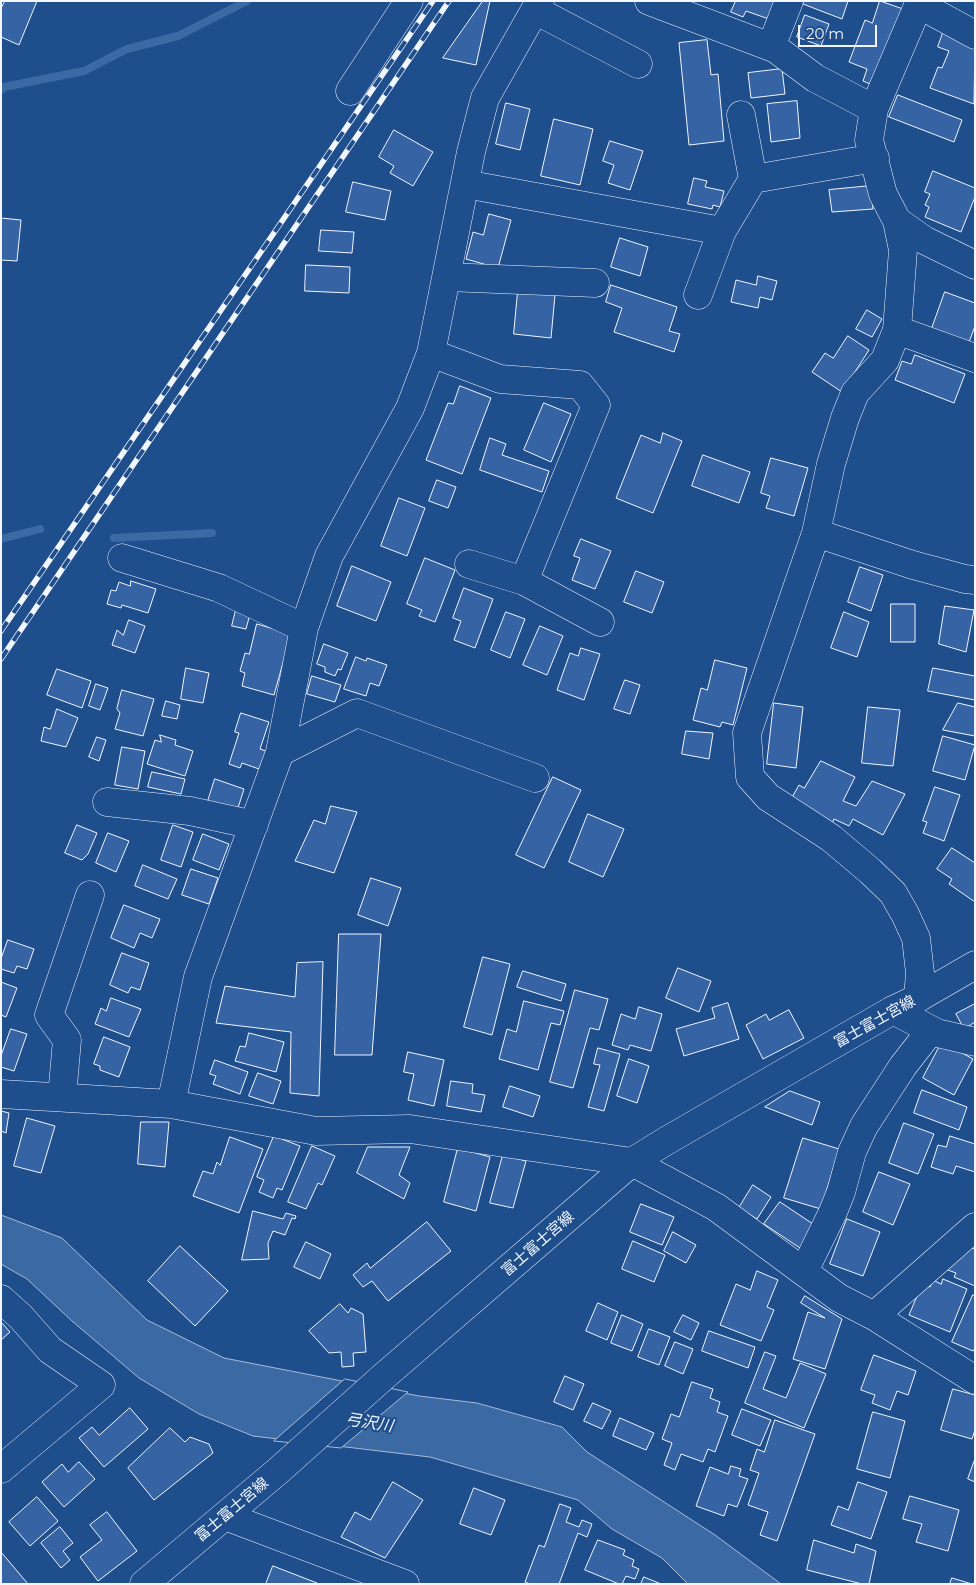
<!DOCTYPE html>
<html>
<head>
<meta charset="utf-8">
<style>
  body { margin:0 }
  #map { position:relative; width:976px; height:1585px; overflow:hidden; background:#1f4e8c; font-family:Montserrat,sans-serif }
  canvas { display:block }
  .frame { position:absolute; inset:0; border:2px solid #f2f6ff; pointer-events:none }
  .scale { position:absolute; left:798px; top:25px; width:79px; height:22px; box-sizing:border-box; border:2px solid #f2f6ff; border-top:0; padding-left:6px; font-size:15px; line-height:18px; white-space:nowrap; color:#f2f6ff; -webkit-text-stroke:4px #1f4e8c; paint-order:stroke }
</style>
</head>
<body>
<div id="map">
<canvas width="976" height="1585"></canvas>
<div class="frame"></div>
<div class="scale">20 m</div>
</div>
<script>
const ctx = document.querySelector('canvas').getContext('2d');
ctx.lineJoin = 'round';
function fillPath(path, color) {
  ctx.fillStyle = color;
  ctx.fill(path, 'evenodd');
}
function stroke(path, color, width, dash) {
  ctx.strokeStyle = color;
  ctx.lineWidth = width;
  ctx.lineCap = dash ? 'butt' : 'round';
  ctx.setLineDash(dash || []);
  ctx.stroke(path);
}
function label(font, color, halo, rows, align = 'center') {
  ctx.font = font + ' Montserrat,"Noto Sans JP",sans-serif';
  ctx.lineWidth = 4;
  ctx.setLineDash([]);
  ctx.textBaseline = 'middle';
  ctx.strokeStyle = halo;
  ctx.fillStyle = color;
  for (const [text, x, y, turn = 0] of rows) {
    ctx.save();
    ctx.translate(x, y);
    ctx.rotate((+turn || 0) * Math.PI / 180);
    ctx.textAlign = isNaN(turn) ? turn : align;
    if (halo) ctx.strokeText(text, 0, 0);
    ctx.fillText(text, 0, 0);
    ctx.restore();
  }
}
const water = new Path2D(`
  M1,1215L62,1238L147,1320L224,1358L419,1396L477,1403L562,1427L587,1452L715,1535L781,1584H688L662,1558L612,1529L578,1500L430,1457L253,1436L199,1414L139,1378L72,1321L27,1279L1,1264Z`);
const pier = new Path2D(`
  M345,1379L408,1392L341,1448L274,1441Z`);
const stream = new Path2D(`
  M1,90L4,87L84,71L127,49L178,36L247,1
  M114,538L212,533
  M1,539L40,529`);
const building = new Path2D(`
  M5,1H37L19,45L1,37V9Z
  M483,1H490L476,65L443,58Z
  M736,1H774L769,19L746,11L743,17L731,12Z
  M804,1H848L842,19L803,4Z
  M880,1L906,10L877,87L863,81L867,69L849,62L865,20L872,23Z
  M805,15L829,24L821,46L797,37Z
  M944,30L975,41L974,104L930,88L938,67L942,68L949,51L938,47Z
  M707,40L711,75L718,74L724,141L689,145L679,43Z
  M782,69L785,94L751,98L748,73Z
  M898,95L962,120L954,142L889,117Z
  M797,101L800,138L771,142L767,104Z
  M506,103L530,109L520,150L496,144Z
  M554,119L593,129L580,185L541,176Z
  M394,130L433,152L413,186L390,173L394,166L379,157Z
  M610,141L643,151L630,190L608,183L614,165L603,161Z
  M933,171L975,188V197L961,232L925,217L929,207L925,205L930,194L925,192Z
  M694,178L707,181L705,187L724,191L720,207L713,205L712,209L688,204Z
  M353,182L391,191L385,220L346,212Z
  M871,186L873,209L832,212L829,190Z
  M489,214L511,220L498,268L466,259L473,232L483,235Z
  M1,218L21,220L17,261L1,260Z
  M321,230L354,232L352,253L319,251Z
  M620,238L648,247L640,276L611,267Z
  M306,265L350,267L349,293L305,291Z
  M758,276L777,281L772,300L760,297L758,308L731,302L736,280L756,285Z
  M611,285L677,307L669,331L680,334L674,352L614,332L622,308L606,302Z
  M518,291L555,295L551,338L514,334Z
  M945,292L975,303V326L968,345L931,331Z
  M867,310L882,319L872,337L856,329Z
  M848,336L869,350L842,392L812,372L825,353L833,358Z
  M915,355L965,374L954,403L895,380L902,361L911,364Z
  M460,386L491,398L462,474L426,460L448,403L453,404Z
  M544,403L571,414L551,462L524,450Z
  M663,433L682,441L653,513L616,498L641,435L660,443Z
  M490,438L506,444L502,455L549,471L542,492L480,470Z
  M703,455L750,472L739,503L692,486Z
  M771,458L808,468L794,516L766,508L770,496L761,493Z
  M437,480L456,487L448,508L429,501Z
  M399,498L425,508L407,556L381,546Z
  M581,539L611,551L595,589L572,580L580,558L574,556Z
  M425,558L455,570L435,622L419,616L422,610L407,604Z
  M352,566L391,582L376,621L337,606Z
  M860,567L883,575L871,611L848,602Z
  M636,571L664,582L652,613L624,602Z
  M131,581L156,589L148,613L122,605L121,608L107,604L111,590L116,591L119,582L130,586Z
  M464,588L493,599L475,648L454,640L461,621L453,618Z
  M891,604H915V642H891Z
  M945,606L974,610L966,652L939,644Z
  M236,610L250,614L246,629L232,626Z
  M506,612L525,619L510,658L491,650Z
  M844,612L869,622L857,657L831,648Z
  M129,620L145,626L135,653L112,645L117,630L123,635Z
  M257,624L291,634L274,695L242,686L245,673L240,671L245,653L249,654Z
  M540,626L563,636L547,675L523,665Z
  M324,644L348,653L341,670L338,669L335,676L325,672V667L317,664Z
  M581,648L600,654L584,700L557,690L570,653L578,656Z
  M356,657L366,661L367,658L387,665L379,686L370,683L366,696L344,689Z
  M715,660L747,668L733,725L722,722L720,727L693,720L701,688L707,690Z
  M186,668L209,673L203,703L181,699Z
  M933,668L975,676V700L928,691Z
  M57,669L91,681L82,708L47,695Z
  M312,676L341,685L335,702L307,694Z
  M625,680L640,685L630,714L614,709Z
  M96,684L108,688L100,710L89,706Z
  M122,690L154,699L143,736L115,729L120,713L117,709Z
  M166,701L180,705L177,719L162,716Z
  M774,703L803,707L796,768L767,764Z
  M958,703L975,707V736L943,730Z
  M868,707L900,710L893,766L862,763Z
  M57,709L78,718L66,747L41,741L44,727L50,729Z
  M241,713L269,722L260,749L266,751L259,769L242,763L240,768L229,764L239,733L235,732Z
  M686,731L713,733L709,759L682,754Z
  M160,735L176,740L175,745L193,751L185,776L147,764L155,740L161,742Z
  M943,736L975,745L965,780L933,771Z
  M97,737L106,740L99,761L89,757Z
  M122,747L145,751L138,789L115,785Z
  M821,761L855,777L843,801L856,806L872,781L905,794L883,835L853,819L849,826L834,819L831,826L791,799L799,785L804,788Z
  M152,772L185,779L181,794L148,787Z
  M553,777L581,790L544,868L516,855Z
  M215,779L244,789L237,811L208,801Z
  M935,787L960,795L944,841L923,833L927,822L923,821Z
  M331,806L357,812L334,873L295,861L314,820L325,824Z
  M588,814L624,829L603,877L569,862Z
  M77,825L97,833L88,854L82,860L65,853Z
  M173,825L193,832L181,867L161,860Z
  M108,833L129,841L116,872L96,863Z
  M203,834L229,844L219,870L193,860Z
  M952,848L975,863V902L949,884L952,879L937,869Z
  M143,865L177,879L168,899L135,886Z
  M191,869L218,878L209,904L182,895Z
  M371,878L401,888L388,926L358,915Z
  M124,905L160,919L152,938L140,933L134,948L111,938Z
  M339,934H381L372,1055H335Z
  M8,940L34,949L27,969L17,966L14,973L1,969V959Z
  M122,953L149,963L140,990L131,987L128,993L110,985Z
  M483,957L510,964L492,1035L464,1027Z
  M323,962L319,1096L290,1093L291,1032L216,1023L225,986L295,997L297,963Z
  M678,968L711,981L699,1012L666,998Z
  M523,971L566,984L561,1001L517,987Z
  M1,982L17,988L6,1017L1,1015Z
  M575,990L608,999L599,1030L590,1028L573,1088L550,1082Z
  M111,998L141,1009L129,1037L95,1024L101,1008L106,1011Z
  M524,1001L564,1011L560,1025L551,1023L538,1070L499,1059L507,1029L516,1032Z
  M728,1003L739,1039L684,1056L676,1029L715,1018L712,1008Z
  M975,1004V1022L964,1029L956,1014Z
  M639,1007L662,1014L651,1051L630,1045L628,1050L612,1045L621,1014L635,1019Z
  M789,1010L804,1038L763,1059L746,1025L766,1014L769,1020Z
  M11,1029L27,1034L14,1071L1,1067V1056Z
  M249,1033L284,1042L276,1072L235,1061L240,1046L245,1047Z
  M104,1037L130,1047L119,1077L100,1070V1066L94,1064Z
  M942,1042L973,1059L954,1095L923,1078Z
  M598,1048L620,1054L604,1111L588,1107L600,1065L594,1064Z
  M408,1052L444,1060L434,1106L408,1100L414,1074L404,1072Z
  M629,1059L649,1066L637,1103L617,1096Z
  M215,1060L248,1072L240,1094L213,1084L216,1076L210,1074Z
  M258,1073L281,1081L273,1104L249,1096Z
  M451,1081L473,1084L472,1093L485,1095L481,1112L447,1106Z
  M510,1086L540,1096L533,1117L503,1107Z
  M922,1090L967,1107L959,1130L914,1113Z
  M790,1091L820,1102L812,1125L765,1107Z
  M1,1111L9,1113L6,1133L1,1131Z
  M27,1118L55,1126L41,1173L14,1166Z
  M141,1122H169L165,1167L138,1164Z
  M904,1123L934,1134L918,1174L889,1163Z
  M274,1136L300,1146L282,1190L277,1188L273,1198L259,1192L264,1180L257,1177Z
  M950,1136L975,1144V1172L956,1166L953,1174L931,1167L938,1145L946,1147Z
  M230,1137L263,1149L239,1213L193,1196L203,1171L213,1174L217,1162L220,1165Z
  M803,1138L839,1149L821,1209L784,1198Z
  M312,1146L335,1156L322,1185L318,1183L306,1209L288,1202Z
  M368,1147H410L399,1175L410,1183L404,1199L357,1173Z
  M458,1148L490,1157L476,1211L444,1202Z
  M503,1155L526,1161L513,1208L490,1203Z
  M879,1172L910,1184L893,1225L863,1212Z
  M753,1185L771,1197L757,1219L739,1208Z
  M780,1202L816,1226L800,1248L764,1224Z
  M641,1204L674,1217L662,1245L630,1232Z
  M253,1211L283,1219L286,1213L296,1216L295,1219L292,1218L285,1235L273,1231L268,1243L269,1259L242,1260Z
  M847,1219L880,1232L863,1276L830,1264Z
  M427,1222L451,1251L388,1301L372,1281L363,1287L353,1275L367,1263L370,1268Z
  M673,1232L696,1245L686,1263L664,1251Z
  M633,1241L665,1255L654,1282L622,1269Z
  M306,1242L331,1254L320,1279L294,1267Z
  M180,1246L228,1291L195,1326L148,1281Z
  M968,1247L975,1249V1286L954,1277L956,1273L948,1270L946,1267Z
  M757,1271L778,1280L767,1307L774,1310L761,1341L720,1325L736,1284L750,1290Z
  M943,1279L967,1289L950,1332L909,1315L922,1284L930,1287L933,1280L941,1284Z
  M973,1295L975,1296V1348L973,1351L952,1342Z
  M805,1296L842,1319L825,1369L793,1359L808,1312L825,1318L801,1303Z
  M598,1303L618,1312L607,1340L586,1331Z
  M340,1304L348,1313L351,1308L363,1314L366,1352L353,1353L354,1366L342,1367L341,1352L329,1353L309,1331Z
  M622,1315L643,1324L632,1351L611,1343Z
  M683,1315L699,1323L691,1340L674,1332Z
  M1,1322L10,1332L1,1340Z
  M649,1329L670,1337L659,1365L638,1357Z
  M709,1331L755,1347L748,1368L702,1351Z
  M675,1342L693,1349L683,1374L665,1366Z
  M765,1352L776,1356L763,1389L786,1398L800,1363L826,1374L804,1428L745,1403Z
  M874,1355L916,1371L908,1395L897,1391L890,1410L872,1403L875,1395L861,1390Z
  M565,1376L584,1384L573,1410L554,1402Z
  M692,1382L713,1389L710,1398L720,1402L717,1412L728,1416L715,1452L708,1449L703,1462L681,1454L675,1470L664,1465L672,1443L662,1439L671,1414L679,1417Z
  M953,1389L975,1395V1430L972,1439L941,1430Z
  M593,1403L611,1411L602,1429L584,1421Z
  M130,1408L148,1429L104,1467L79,1438L92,1427L99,1435Z
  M742,1409L771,1420L760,1446L732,1435Z
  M873,1412L905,1421L890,1478L857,1469Z
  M620,1418L654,1433L646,1450L613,1436Z
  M775,1420L815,1434L777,1541L760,1535L768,1512L748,1505L759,1473L750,1470L757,1449L764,1452Z
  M170,1428L185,1442L190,1437L209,1444L213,1453L154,1500L128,1468Z
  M975,1459V1482L968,1479Z
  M79,1462L95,1479L64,1507L42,1482L62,1464L68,1472Z
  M731,1466L741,1469L739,1476L748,1479L737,1507L728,1504L724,1516L696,1506L710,1467L728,1474Z
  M393,1482L423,1500L385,1558L341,1537L355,1512L370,1520Z
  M858,1482L887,1492L871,1539L831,1525L838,1506L848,1510Z
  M474,1488L505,1500L491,1535L460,1524Z
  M910,1496L959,1510L948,1551L916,1542L922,1524L903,1519Z
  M37,1497L58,1521L30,1546L9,1522Z
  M560,1504L571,1508L566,1522L579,1527L582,1520L592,1524L587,1537L578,1533L559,1584H530L525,1582L539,1545L544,1547Z
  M107,1512L137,1551L98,1581L80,1557L102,1540L90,1525Z
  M60,1527L73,1543L63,1551L70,1560L61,1568L41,1543Z
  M598,1540L625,1550L623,1555L634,1560L632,1566L639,1569L635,1579L626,1576L622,1584H619L585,1570Z
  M814,1540L854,1553L856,1544L876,1551L869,1584H862L807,1570Z
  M1,1552L28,1584H1Z
  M273,1566L317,1583V1584H266Z
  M644,1577L661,1584H641Z
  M952,1578L972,1584H950Z`);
const minor = new Path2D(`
  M649,1L776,49L815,78L874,109L869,140L883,194L897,221L924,240L975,265
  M918,4L975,35
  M535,10L638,64
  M771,47L789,1
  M350,91L409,1
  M874,109L920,1
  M741,115L753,179
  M465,184L722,231
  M897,221L903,250L897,330
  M447,277L595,283
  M698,295L722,231L753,179L875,158
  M431,353L500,379L580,385L596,405L524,581
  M816,533L831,464L845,418L855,393L885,360L897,330L975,358
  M122,558L219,588L304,628
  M469,564L524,581L600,622
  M280,752L357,713L535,778
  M107,802L190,811L254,825
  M918,998L920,973L916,938L905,914L893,893L870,871L831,838L768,797L750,777L747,733L816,533L913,565L965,579L975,580
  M893,1010L937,1033L975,1042
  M1,1094L171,1104L316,1131L410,1129L632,1162L716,1207L839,1298L874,1316L975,1380
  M62,1097L67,1040L49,1015L90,895
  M171,1104L198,977L280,752L304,628L329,556L410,408L431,353L471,152L485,98L540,1
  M804,1271L833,1212L841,1192L852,1152L864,1126L903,1066L931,1030
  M1,1299L21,1317L50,1350L101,1385L1,1469
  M874,1316L975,1227
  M225,1516L405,1584`);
const major = new Path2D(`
  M144,1584L278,1471L383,1377L632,1162L666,1141L893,1010L918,998L975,965`);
const rail = new Path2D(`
  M1,631L433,1
  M1,659L449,1`);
const streetNames = [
  ["富士富士宮線",875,1022,-29],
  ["富士富士宮線",538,1244,-41],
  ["富士富士宮線",232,1510,-40]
];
const waterNames = [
  ["弓沢川",369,1423,9]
];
fillPath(water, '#3b69a3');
stroke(water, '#a8bbd7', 1);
fillPath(pier, '#1f4e8c');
stroke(pier, '#a8bbd7', 1);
stroke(stream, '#3b69a3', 8);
fillPath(building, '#3563a3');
stroke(building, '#f2f6ff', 1);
stroke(minor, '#f2f6ff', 29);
stroke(major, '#f2f6ff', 29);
stroke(minor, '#1f4e8c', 28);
stroke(major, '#1f4e8c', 28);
stroke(rail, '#f2f6ff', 5.5);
stroke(rail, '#1f4e8c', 4, [11]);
label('15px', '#f2f6ff', '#1f4e8c', streetNames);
label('italic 16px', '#f2f6ff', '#1f4e8c', waterNames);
</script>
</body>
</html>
